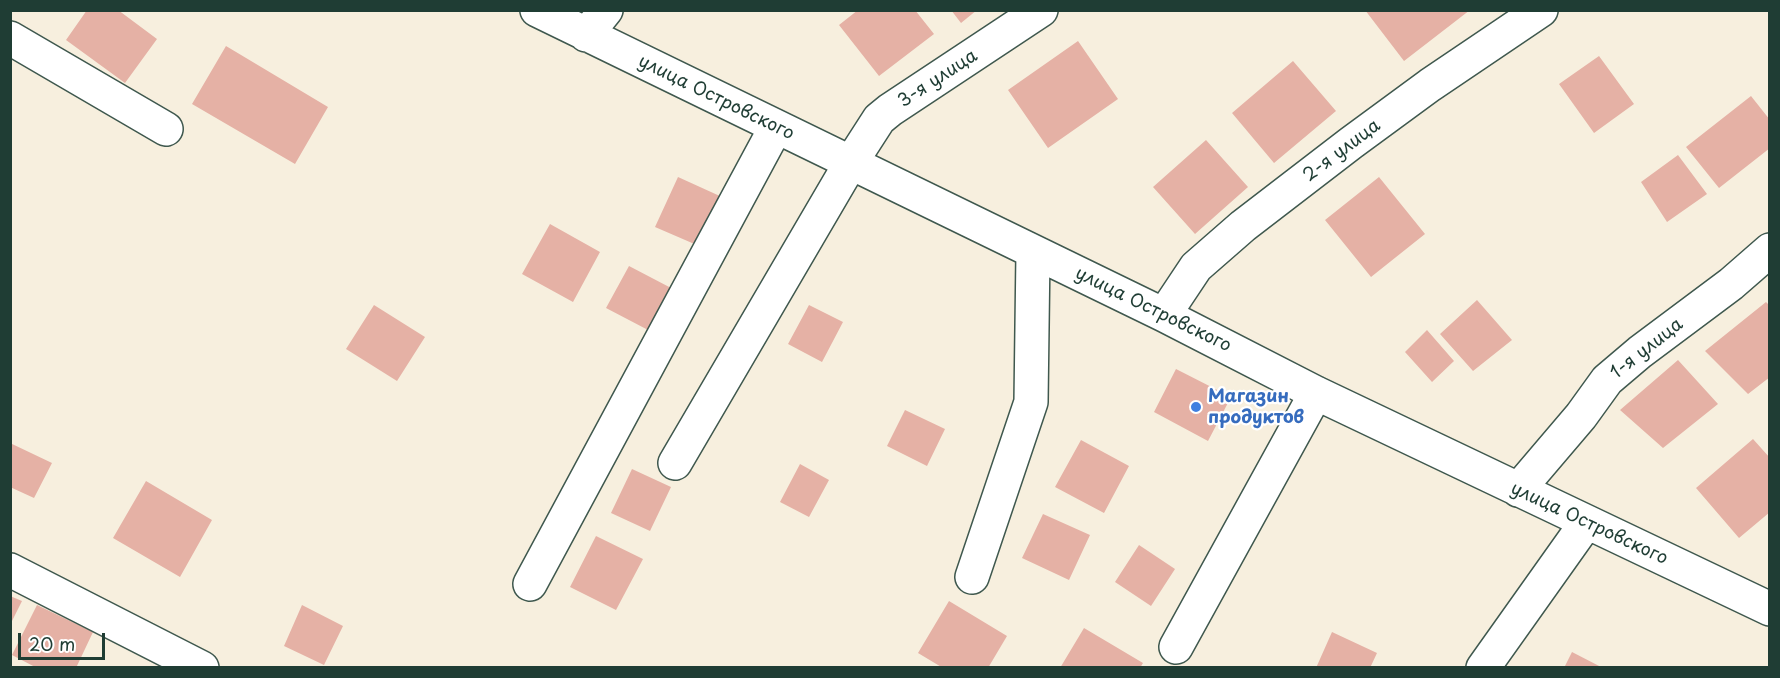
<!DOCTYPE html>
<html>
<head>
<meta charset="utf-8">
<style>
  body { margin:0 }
  #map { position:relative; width:1780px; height:678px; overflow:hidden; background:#f7efde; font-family:"Playpen Sans",sans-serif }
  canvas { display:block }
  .frame { position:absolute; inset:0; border:12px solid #1f3d34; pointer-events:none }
  .scale { position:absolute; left:18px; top:633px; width:87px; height:27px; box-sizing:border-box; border:3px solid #1f3d34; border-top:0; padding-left:8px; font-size:18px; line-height:21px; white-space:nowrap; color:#1f3d34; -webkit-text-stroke:4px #fff; paint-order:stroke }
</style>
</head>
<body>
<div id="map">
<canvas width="1780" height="678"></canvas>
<div class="frame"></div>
<div class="scale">20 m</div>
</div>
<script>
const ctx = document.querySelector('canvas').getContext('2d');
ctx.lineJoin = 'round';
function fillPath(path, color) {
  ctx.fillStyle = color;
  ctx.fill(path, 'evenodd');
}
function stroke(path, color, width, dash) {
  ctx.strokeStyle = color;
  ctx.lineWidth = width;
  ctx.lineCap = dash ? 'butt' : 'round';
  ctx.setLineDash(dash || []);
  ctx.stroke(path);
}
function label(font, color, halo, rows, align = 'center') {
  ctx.font = font + ' "Playpen Sans",sans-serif';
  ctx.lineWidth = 4.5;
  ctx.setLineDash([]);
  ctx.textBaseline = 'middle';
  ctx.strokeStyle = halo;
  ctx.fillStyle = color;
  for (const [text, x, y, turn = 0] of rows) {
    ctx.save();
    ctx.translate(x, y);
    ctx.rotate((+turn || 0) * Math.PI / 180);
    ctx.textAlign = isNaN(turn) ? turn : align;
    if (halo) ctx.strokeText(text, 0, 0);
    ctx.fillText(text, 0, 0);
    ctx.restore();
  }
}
const building = new Path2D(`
  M87,10H118L157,39L125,83L66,40Z
  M858,10H915L934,34L879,76L839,25Z
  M951,10H977L961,23Z
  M1365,10H1470L1404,61Z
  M1078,41L1118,99L1048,148L1008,90Z
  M226,46L328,107L295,164L192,104Z
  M1599,56L1634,104L1594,133L1559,84Z
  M1293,61L1336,111L1274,163L1232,113Z
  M1751,96L1770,120V148L1719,188L1686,147Z
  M1206,140L1248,187L1195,234L1153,187Z
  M1678,155L1707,194L1667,222L1641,182Z
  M678,177L722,197L699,246L655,227Z
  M1379,177L1425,234L1371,277L1325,220Z
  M550,224L600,252L573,302L522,274Z
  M629,266L673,289L650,331L606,308Z
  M1477,300L1512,340L1473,371L1440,334Z
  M1766,302L1770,306V377L1748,394L1705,351Z
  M374,305L425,337L397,381L346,349Z
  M809,305L843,322L822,362L788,344Z
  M1427,330L1454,361L1432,382L1405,352Z
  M1678,360L1718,404L1663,448L1620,410Z
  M1176,369L1231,397L1208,441L1154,412Z
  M905,410L945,429L927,466L887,446Z
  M1753,439L1770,458V512L1739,538L1696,488Z
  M1081,440L1129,466L1104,513L1055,487Z
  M10,443L52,463L34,498L10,487Z
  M800,464L829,480L809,517L780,502Z
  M632,469L671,487L650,531L611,513Z
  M146,481L212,520L180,577L113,538Z
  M1043,514L1090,535L1069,580L1022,558Z
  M596,536L643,559L616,610L570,587Z
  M1139,545L1175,569L1151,606L1115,582Z
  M10,596L22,601L10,625Z
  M949,601L1007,636L988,668H943L918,653Z
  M37,605L93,632L76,668H37L12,655Z
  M302,605L343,626L324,665L284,646Z
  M1084,628L1143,663L1140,668H1060Z
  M1332,632L1377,653L1370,668H1316Z
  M1572,652L1603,668H1564Z`);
const minor = new Path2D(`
  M537,10L1164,315L1316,393L1770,609
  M586,35L606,10
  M10,38L166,129
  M1164,315L1196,267L1243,226L1351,143L1430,85L1541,10
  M675,463L850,164L879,119L890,110L1041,10
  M1518,490L1581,416L1607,380L1640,352L1731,284L1770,250
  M10,570L202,668
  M972,577L1031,402L1033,252
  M530,584L776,127
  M1176,647L1316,393
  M1483,668L1586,523`);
const markers = [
  [1196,407,6,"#3f7fe0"]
];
const streetNames = [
  ["3-я улица",938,79,-33],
  ["улица Островского",716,98,26],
  ["2-я улица",1342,151,-37],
  ["улица Островского",1153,310,26],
  ["1-я улица",1647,349,-38],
  ["улица Островского",1589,524,25]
];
const shopNames = [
  ["Магазин",1208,397],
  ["продуктов",1208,418]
];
fillPath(building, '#e5b1a5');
stroke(minor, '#3f584e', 36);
stroke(minor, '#fff', 33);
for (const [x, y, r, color] of markers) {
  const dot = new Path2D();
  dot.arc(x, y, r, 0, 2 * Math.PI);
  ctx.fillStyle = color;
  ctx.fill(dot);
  stroke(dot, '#fff', 2);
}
label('18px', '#1f3d34', '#fff', streetNames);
label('bold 18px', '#366cbe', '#fff', shopNames, 'left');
</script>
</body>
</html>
